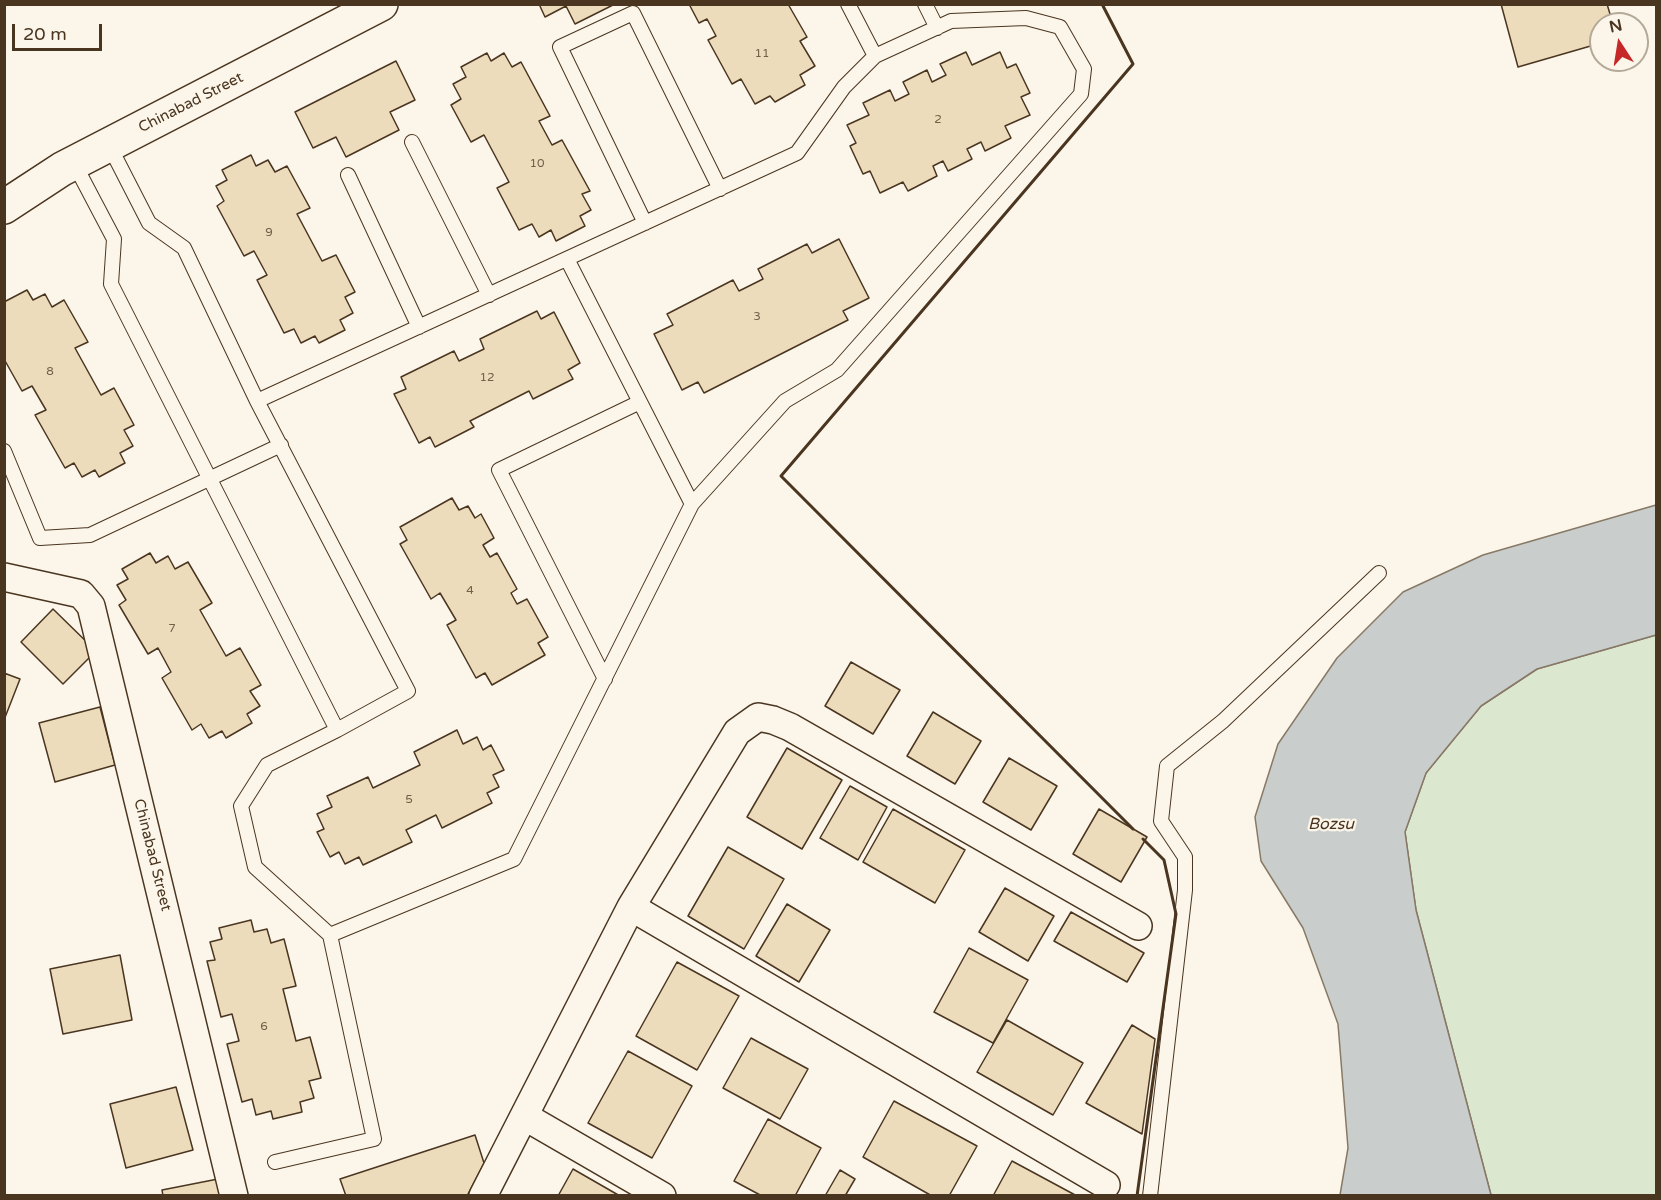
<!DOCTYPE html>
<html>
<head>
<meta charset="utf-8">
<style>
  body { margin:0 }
  #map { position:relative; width:1661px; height:1200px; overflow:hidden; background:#fbf6e9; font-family:"Varela Round",sans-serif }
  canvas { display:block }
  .frame { position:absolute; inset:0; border:6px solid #4a3520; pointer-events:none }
  .north { position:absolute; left:1589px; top:12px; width:60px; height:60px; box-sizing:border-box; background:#fbf6e9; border:2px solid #b4a999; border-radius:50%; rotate:348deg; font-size:16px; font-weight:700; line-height:24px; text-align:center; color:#4a3520 }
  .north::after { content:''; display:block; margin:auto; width:21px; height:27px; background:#c62828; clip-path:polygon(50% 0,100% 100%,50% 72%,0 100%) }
  .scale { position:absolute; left:12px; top:24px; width:90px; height:27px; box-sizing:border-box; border:3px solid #4a3520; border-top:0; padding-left:8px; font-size:18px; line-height:21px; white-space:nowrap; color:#4a3520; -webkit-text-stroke:4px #fbf6e9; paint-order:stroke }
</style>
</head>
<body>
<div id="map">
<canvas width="1661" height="1200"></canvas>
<div class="frame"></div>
<div class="north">N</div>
<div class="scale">20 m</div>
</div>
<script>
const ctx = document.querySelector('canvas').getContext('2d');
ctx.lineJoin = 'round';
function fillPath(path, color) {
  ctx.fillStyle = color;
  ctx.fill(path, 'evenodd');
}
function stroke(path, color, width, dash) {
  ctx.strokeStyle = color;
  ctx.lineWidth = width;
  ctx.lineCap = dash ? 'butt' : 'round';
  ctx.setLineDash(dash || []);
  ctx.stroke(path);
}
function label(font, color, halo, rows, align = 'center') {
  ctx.font = font + ' "Varela Round",sans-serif';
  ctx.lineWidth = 4.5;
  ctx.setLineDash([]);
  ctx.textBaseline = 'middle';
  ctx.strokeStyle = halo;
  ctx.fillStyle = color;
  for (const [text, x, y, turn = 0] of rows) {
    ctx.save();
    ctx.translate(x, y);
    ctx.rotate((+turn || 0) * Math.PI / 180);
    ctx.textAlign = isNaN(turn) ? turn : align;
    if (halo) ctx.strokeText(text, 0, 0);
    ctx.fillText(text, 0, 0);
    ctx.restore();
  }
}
const green = new Path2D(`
  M1656,635V1195H1491L1416,910L1405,832L1426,773L1481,706L1537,669Z`);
const water = new Path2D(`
  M1656,505V635L1537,669L1481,706L1426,773L1405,832L1416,910L1491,1195H1340L1348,1148L1338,1024L1303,928L1261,861L1255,817L1278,744L1337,658L1403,592L1483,555Z`);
const building = new Path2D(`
  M539,4H615L575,24L566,6L545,17Z
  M689,4H788L807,37L800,41L815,66L800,75L805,85L775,102L770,96L755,104L741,79L732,84L708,40L716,36L707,19L699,23Z
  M1501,4H1607L1613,24H1601V43L1518,67Z
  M966,52L972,65L1000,52L1007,68L1016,64L1030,93L1021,97L1030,115L1005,126L1011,138L985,151L981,142L967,149L972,159L948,171L943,161L933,166L937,176L908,191L903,182L880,193L870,171L863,174L850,146L856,143L847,125L869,115L863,103L890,90L895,101L909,94L903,82L927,70L932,82L946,75L940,64Z
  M487,53L491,61L504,53L512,67L521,62L550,116L539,121L552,145L562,140L590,191L582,194L591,210L580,216L585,226L556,241L551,230L539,237L532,224L519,230L497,188L509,182L484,135L471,142L451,105L461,99L453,84L466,77L461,67Z
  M396,61L415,100L390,112L399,130L346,157L336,137L313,148L295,112Z
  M251,155L256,166L268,160L275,172L287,166L310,208L297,214L322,261L336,255L355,292L345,297L353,313L340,320L345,330L319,343L315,336L301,343L294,329L284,333L257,280L267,275L254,251L244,256L217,206L224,201L216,186L227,180L222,170Z
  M839,239L869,298L843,311L848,320L704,393L698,382L682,390L654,334L673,325L667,314L733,280L739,291L763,279L758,269L807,244L812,253Z
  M27,290L33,300L45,294L52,307L64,300L88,342L75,348L101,395L114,388L134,425L124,430L133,446L120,453L125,463L99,477L95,470L82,477L74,463L65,468L35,415L46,410L32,386L22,391L4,359V302Z
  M537,311L541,319L554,312L580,363L568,370L573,379L533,399L529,391L470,421L474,427L435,447L430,437L419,443L394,394L406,389L401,377L454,351L459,361L484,349L480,339Z
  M452,498L459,510L468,506L475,518L481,514L494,538L483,545L490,557L497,553L517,589L511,593L517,604L527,599L548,637L538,643L545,655L492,685L485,673L476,678L447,625L456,620L440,593L431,599L400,544L407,540L400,527Z
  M150,553L156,563L168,556L175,569L188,562L212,603L200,610L226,656L240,648L261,685L250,691L260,706L247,714L252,723L226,738L222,731L209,738L201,724L192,730L162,678L171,672L158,648L148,654L119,605L126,600L117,585L128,579L122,569Z
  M53,609L96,651L63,684L21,642Z
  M851,662L900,690L873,734L825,706Z
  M4,673L20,679L4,720Z
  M100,707L115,765L55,782L39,723Z
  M933,712L981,741L955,784L907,756Z
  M457,730L463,744L477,737L483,750L491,745L504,770L493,775L499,787L487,793L492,803L442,828L436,815L406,830L412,842L363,865L359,857L345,864L339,852L330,857L317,832L324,829L317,814L332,807L327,796L368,777L373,788L420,765L414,752Z
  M787,748L842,780L802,849L747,817Z
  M1009,758L1057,786L1031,830L983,802Z
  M850,786L887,807L858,860L820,838Z
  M893,809L965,850L935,903L863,862Z
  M1099,809L1147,837L1121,882L1073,854Z
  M728,847L784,879L744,949L688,916Z
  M1005,888L1054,916L1028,961L979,932Z
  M787,904L830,930L799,982L756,956Z
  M1071,912L1144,953L1127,982L1054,941Z
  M251,920L254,932L267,929L271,943L284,939L296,986L283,989L296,1041L310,1037L321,1078L309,1081L314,1098L300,1102L302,1112L273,1119L271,1111L256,1115L252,1099L242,1102L227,1044L239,1041L232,1014L221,1017L207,961L215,960L210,942L222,939L219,928Z
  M969,948L1028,980L993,1043L934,1012Z
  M120,955L132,1020L63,1034L50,969Z
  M677,962L739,996L697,1070L636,1036Z
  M1007,1020L1083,1063L1053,1115L977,1072Z
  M1132,1025L1155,1039L1142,1134L1086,1103Z
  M751,1038L808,1069L780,1119L723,1088Z
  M628,1051L692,1086L652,1158L588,1123Z
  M176,1087L193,1150L126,1168L110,1104Z
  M894,1101L977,1146L949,1196H932L863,1157Z
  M768,1119L821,1148L795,1196H762L734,1181Z
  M475,1135L484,1163L467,1196H346L340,1179Z
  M1012,1161L1077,1196H993Z
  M573,1169L620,1196H558Z
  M840,1170L855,1179L845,1196H825Z
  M223,1178L226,1196H163L162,1190Z`);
const service = new Path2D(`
  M848,4L875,56
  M925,4L937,28
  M412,142L489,295
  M74,163L114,239L111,284L337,730L408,691L257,401L184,248L149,223L109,145
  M348,175L419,327
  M645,223L560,47L633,13L720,189
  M567,259L692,504
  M257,401L797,153L844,87L875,56L951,21L1026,18L1060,27L1084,69L1081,94L837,370L785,401L692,504L514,859L330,935L374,1139L275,1162
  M4,451L40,538L90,535L281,445
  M605,679L499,470L640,402
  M330,935L255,867L241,806L267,765L337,730
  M1150,1196L1185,890V857L1161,821L1167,766L1223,721L1379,573`);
const minor = new Path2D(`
  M4,577L81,594L91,606L234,1196
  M631,907L1106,1185
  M524,1116L662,1196
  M483,1196L631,907L737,732L758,717L773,720L790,727L1138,926`);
const tertiary = new Path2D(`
  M4,207L62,169L381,4`);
const wall = new Path2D(`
  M1102,4L1133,64L781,476L1133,829
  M1137,1196L1176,914L1164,860L1143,839`);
const numberNames = [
  ["11",762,54],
  ["2",938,120],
  ["10",537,164],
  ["9",269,233],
  ["3",757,317],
  ["8",50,372],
  ["12",487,378],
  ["4",470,591],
  ["7",172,629],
  ["5",409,800],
  ["6",264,1027]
];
const streetNames = [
  ["Chinabad Street",191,103,-27],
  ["Chinabad Street",152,855,76]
];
const waterNames = [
  ["Bozsu",1331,825]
];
fillPath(green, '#dce7d0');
stroke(green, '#887966', 1.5);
fillPath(water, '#c9cecd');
stroke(water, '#887966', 1.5);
fillPath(building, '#ecdcbc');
stroke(building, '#4a3520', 1.5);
stroke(service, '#4a3520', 16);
stroke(minor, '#4a3520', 30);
stroke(tertiary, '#4a3520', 36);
stroke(service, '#fbf6e9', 14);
stroke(minor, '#fbf6e9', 27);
stroke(tertiary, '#fbf6e9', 33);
stroke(wall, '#4a3520', 3);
label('12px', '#725f47', null, numberNames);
label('15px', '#4a3520', '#fbf6e9', streetNames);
label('italic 16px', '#4a3520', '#fbf6e9', waterNames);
</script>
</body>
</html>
